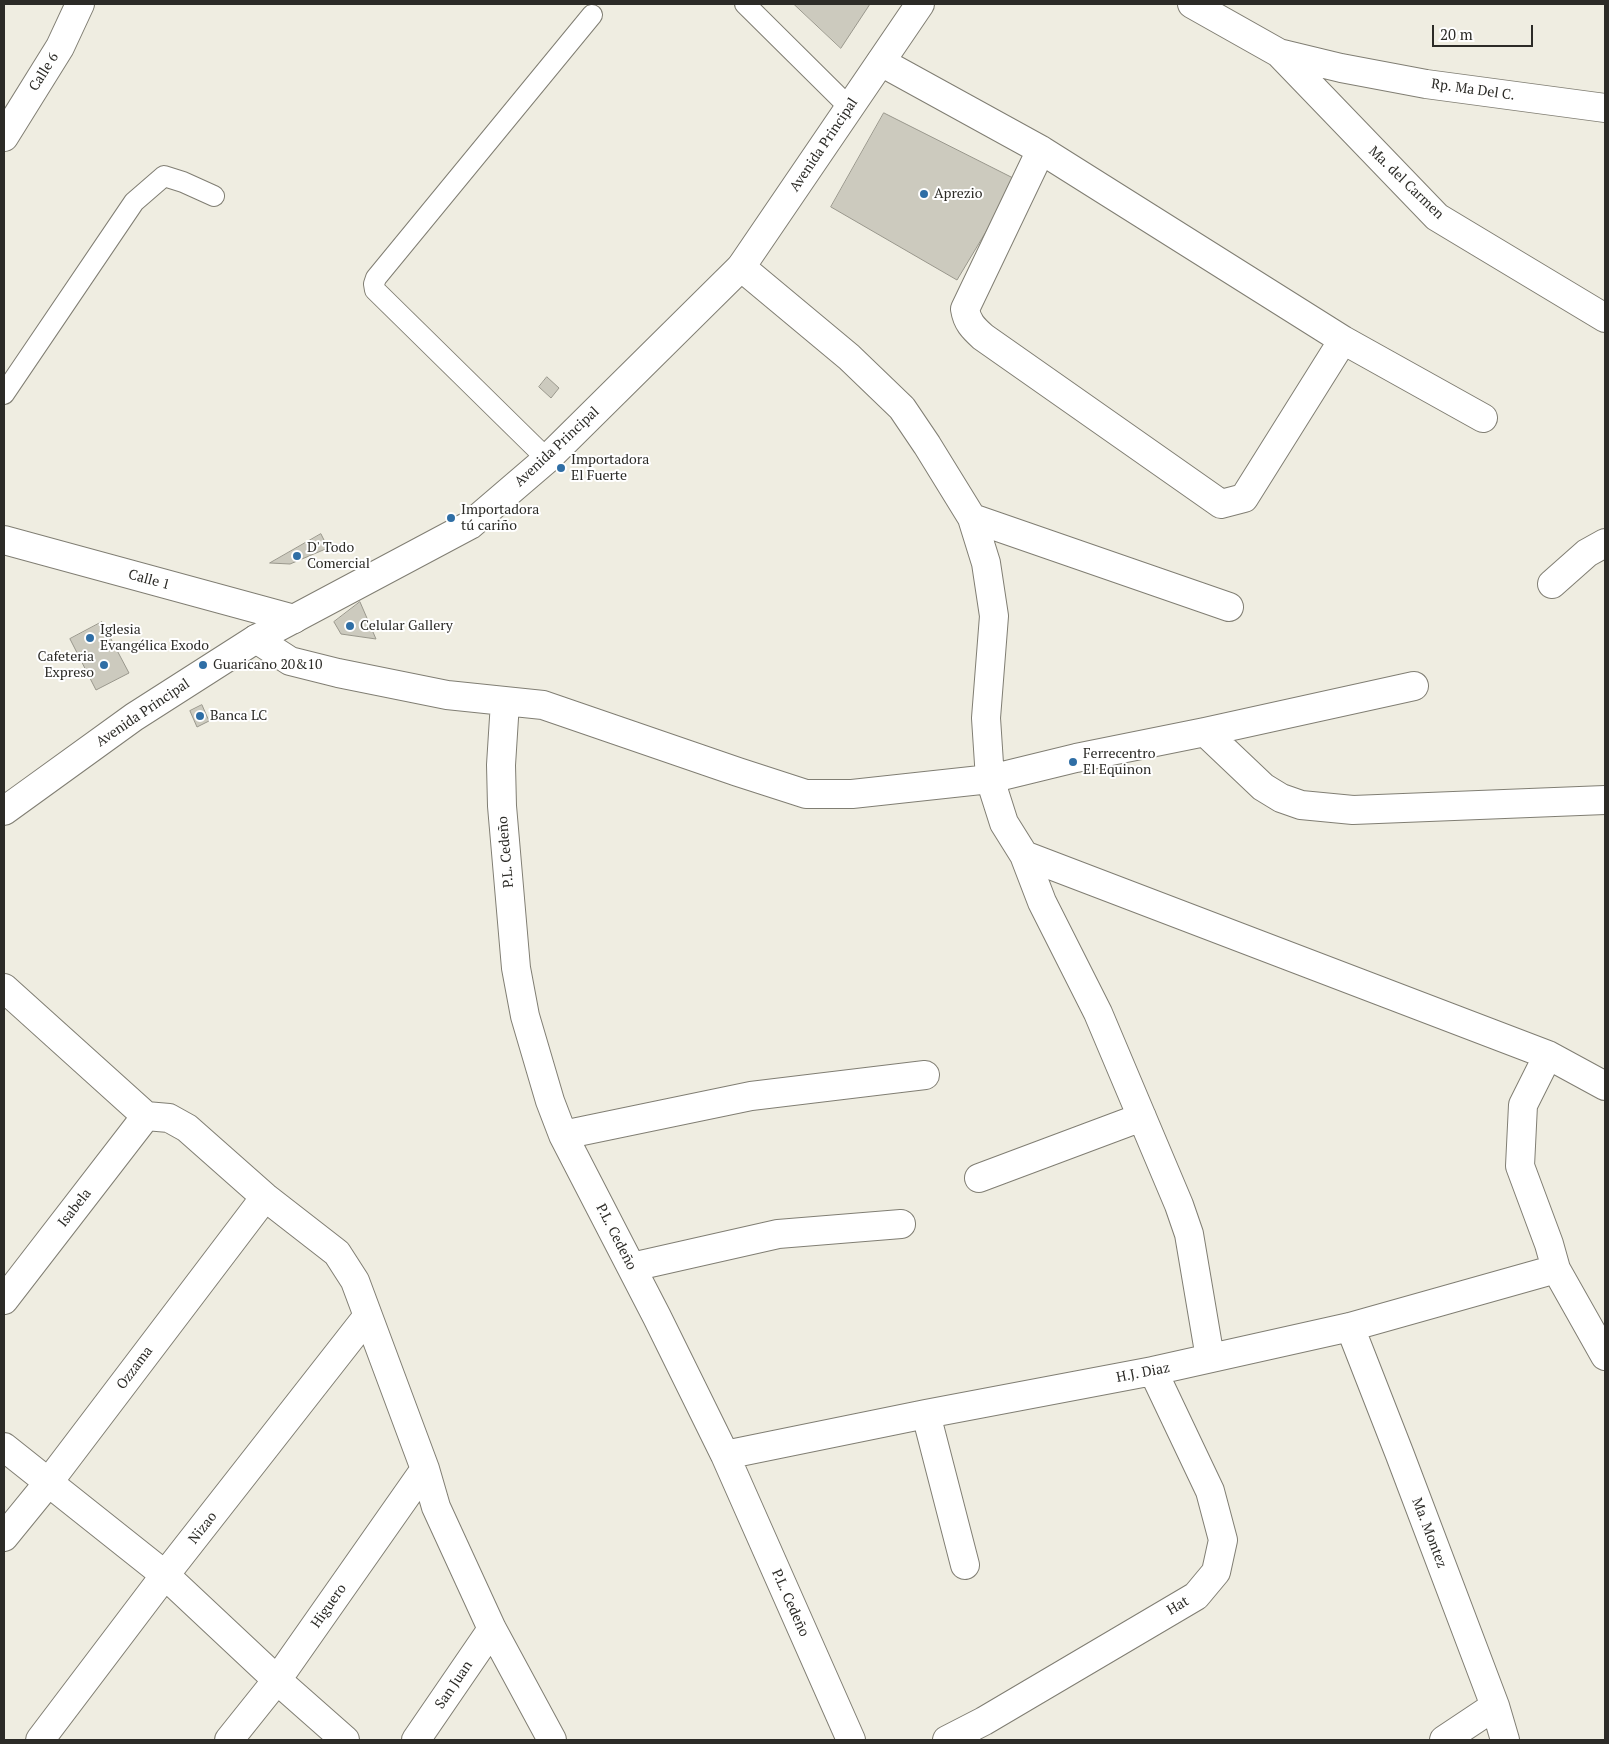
<!DOCTYPE html>
<html>
<head>
<meta charset="utf-8">
<style>
  body { margin:0 }
  #map { position:relative; width:1609px; height:1744px; overflow:hidden; background:#efede1; font-family:"PT Serif",serif }
  canvas { display:block }
  .frame { position:absolute; inset:0; border:5px solid #2c2b27; pointer-events:none }
  .scale { position:absolute; left:1432px; top:25px; width:101px; height:22px; box-sizing:border-box; border:2px solid #2c2b27; border-top:0; padding-left:6px; font-size:15px; line-height:18px; white-space:nowrap; color:#2c2b27; -webkit-text-stroke:4px #fff; paint-order:stroke }
</style>
</head>
<body>
<div id="map">
<canvas width="1609" height="1744"></canvas>
<div class="frame"></div>
<div class="scale">20 m</div>
</div>
<script>
const ctx = document.querySelector('canvas').getContext('2d');
ctx.lineJoin = 'round';
function fillPath(path, color) {
  ctx.fillStyle = color;
  ctx.fill(path, 'evenodd');
}
function stroke(path, color, width, dash) {
  ctx.strokeStyle = color;
  ctx.lineWidth = width;
  ctx.lineCap = dash ? 'butt' : 'round';
  ctx.setLineDash(dash || []);
  ctx.stroke(path);
}
function label(font, color, halo, rows, align = 'center') {
  ctx.font = font + ' "PT Serif",serif';
  ctx.lineWidth = 4;
  ctx.setLineDash([]);
  ctx.textBaseline = 'middle';
  ctx.strokeStyle = halo;
  ctx.fillStyle = color;
  for (const [text, x, y, turn = 0] of rows) {
    ctx.save();
    ctx.translate(x, y);
    ctx.rotate((+turn || 0) * Math.PI / 180);
    ctx.textAlign = isNaN(turn) ? turn : align;
    if (halo) ctx.strokeText(text, 0, 0);
    ctx.fillText(text, 0, 0);
    ctx.restore();
  }
}
const building = new Path2D(`
  M794,4H870L841,48Z
  M884,113L1017,180L957,280L831,207Z
  M547,377L559,388L551,398L539,387Z
  M321,534L328,548L290,564L270,563Z
  M360,602L376,639L341,634L334,622Z
  M102,622L129,673L96,690L70,639Z
  M202,705L209,721L197,727L190,711Z`);
const lane = new Path2D(`
  M745,4L849,107
  M4,394L134,202L164,176L183,182L214,196
  M547,459L375,290L374,284L376,278L592,15`);
const street = new Path2D(`
  M1192,4L1279,53L1341,68L1426,84L1605,108
  M1279,53L1437,217L1605,318
  M881,62L1041,150L1343,340L1483,418
  M4,137L60,47L80,4
  M1041,150L965,309C967,322 973,328 983,337L1221,504L1244,498L1343,340
  M741,267L849,357L902,408L927,445L972,518L986,563L994,616L986,718L990,779L1004,823L1024,855L1042,902L1098,1013L1179,1205L1189,1234L1210,1358
  M972,518L1229,607
  M4,540L294,619
  M1552,584L1587,553L1605,543
  M256,639L290,661L338,673L447,695L543,705L738,772L806,794H852L990,779L1076,758L1205,732L1414,686
  M505,702L501,765L502,806L516,968L525,1016L550,1101L563,1135L657,1317L725,1455L851,1740
  M1205,732L1263,787L1281,798L1301,805L1353,810L1605,800
  M1024,855L1548,1055L1605,1086
  M4,988L146,1116L169,1118L187,1128L265,1197L337,1253L355,1281L425,1469L436,1507L492,1629L552,1740
  M1548,1055L1523,1105L1520,1166L1549,1244L1556,1269L1605,1356
  M563,1135L751,1096L925,1075
  M979,1178L1142,1117
  M632,1267L778,1234L901,1224
  M4,1300L146,1116
  M1350,1327L1400,1455L1495,1706L1505,1740
  M926,1414L965,1565
  M4,1447L165,1575L277,1680L345,1740
  M725,1455L926,1414L1153,1371L1350,1327L1556,1269
  M4,1537L48,1483L265,1197
  M40,1740L165,1575L367,1317
  M229,1740L277,1680L425,1469
  M416,1740L492,1629
  M947,1740L984,1721L1196,1596L1216,1572L1223,1540L1210,1491L1153,1371
  M1444,1740L1495,1706`);
const secondary = new Path2D(`
  M4,811L134,717L256,639L470,525L547,459L741,267L920,4`);
const markers = [
  [924,194,5,"#2f6ea5"],
  [561,468,5,"#2f6ea5"],
  [451,518,5,"#2f6ea5"],
  [297,556,5,"#2f6ea5"],
  [350,626,5,"#2f6ea5"],
  [90,638,5,"#2f6ea5"],
  [104,665,5,"#2f6ea5"],
  [203,665,5,"#2f6ea5"],
  [200,716,5,"#2f6ea5"],
  [1073,762,5,"#2f6ea5"]
];
const streetNames = [
  ["Calle 6",44,72,-58],
  ["Rp. Ma Del C.",1473,90,8],
  ["Avenida Principal",824,145,-56],
  ["Ma. del Carmen",1406,183,44],
  ["Avenida Principal",557,447,-43],
  ["Calle 1",149,580,15],
  ["Avenida Principal",143,713,-34],
  ["P.L. Cedeño",506,852,-95],
  ["Isabela",75,1208,-52],
  ["P.L. Cedeño",616,1237,63],
  ["Ozzama",135,1368,-53],
  ["H.J. Diaz",1143,1373,-11],
  ["Nizao",203,1528,-52],
  ["Ma. Montez",1429,1533,69],
  ["P.L. Cedeño",790,1603,66],
  ["Higuero",329,1606,-55],
  ["Hat",1178,1606,-31],
  ["San Juan",454,1685,-56]
];
const poiNames = [
  ["Aprezio",934,194],
  ["Importadora",571,460],
  ["El Fuerte",571,476],
  ["Importadora",461,510],
  ["tú cariño",461,526],
  ["D' Todo",307,548],
  ["Comercial",307,564],
  ["Celular Gallery",360,626],
  ["Iglesia",100,630],
  ["Evangélica Exodo",100,646],
  ["Cafeteria",94,657,"right"],
  ["Expreso",94,673,"right"],
  ["Guaricano 20&10",213,665],
  ["Banca LC",210,716],
  ["Ferrecentro",1083,754],
  ["El Equinon",1083,770]
];
fillPath(building, '#cccabe');
stroke(building, '#99978c', 1);
stroke(lane, '#807e73', 22);
stroke(street, '#807e73', 30);
stroke(secondary, '#807e73', 30);
stroke(lane, '#fff', 20);
stroke(street, '#fff', 28);
stroke(secondary, '#fff', 28);
for (const [x, y, r, color] of markers) {
  const dot = new Path2D();
  dot.arc(x, y, r, 0, 2 * Math.PI);
  ctx.fillStyle = color;
  ctx.fill(dot);
  stroke(dot, '#fff', 2);
}
label('14px', '#2c2b27', '#fff', streetNames);
label('14px', '#2c2b27', '#fff', poiNames, 'left');
</script>
</body>
</html>
